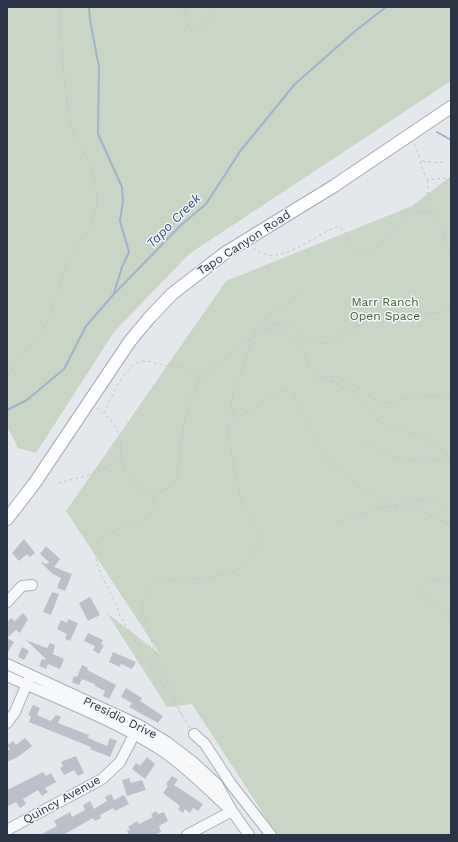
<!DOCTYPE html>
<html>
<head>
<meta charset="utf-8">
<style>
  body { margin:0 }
  #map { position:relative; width:458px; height:842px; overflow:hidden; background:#e4e7ec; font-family:"Work Sans",sans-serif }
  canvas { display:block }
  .frame { position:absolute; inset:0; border:8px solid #2b3445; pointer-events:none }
</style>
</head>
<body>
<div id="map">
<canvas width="458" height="842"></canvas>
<div class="frame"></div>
</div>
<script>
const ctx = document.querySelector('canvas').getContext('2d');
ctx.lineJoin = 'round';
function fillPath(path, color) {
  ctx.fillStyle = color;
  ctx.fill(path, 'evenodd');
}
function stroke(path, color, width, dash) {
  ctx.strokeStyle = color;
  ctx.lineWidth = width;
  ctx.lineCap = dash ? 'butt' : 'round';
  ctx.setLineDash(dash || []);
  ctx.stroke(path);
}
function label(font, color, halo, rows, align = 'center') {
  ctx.font = font + ' "Work Sans",sans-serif';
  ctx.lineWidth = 3;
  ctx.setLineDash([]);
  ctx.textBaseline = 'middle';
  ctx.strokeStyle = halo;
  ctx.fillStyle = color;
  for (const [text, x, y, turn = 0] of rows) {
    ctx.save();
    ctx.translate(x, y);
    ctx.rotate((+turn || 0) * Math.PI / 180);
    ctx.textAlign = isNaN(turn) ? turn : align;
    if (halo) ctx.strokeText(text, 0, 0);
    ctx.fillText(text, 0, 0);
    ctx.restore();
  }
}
const green = new Path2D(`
  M7,7H451V81L189,254L114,332L36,453L18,448L7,426Z
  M451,176V835H277L192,704L167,707L107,613L160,654L66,511L226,281L412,206Z`);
const stream = new Path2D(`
  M89,7L90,20L99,67L98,134L122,187L123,201L120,221L129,252L122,267L114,293
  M437,132L451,140
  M7,410L27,400L64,369L86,326L113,295L180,226L206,204L241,150L295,84L354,32L386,7`);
const building = new Path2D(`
  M24,539L35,553L30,557L27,554L19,561L12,553Z
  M46,546L60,559L54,567L72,574L65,591L57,588L61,578L53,574L40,562L47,564L49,562L40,554Z
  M52,592L59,594L51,615L43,612Z
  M90,597L100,615L88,621L79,603Z
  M23,613L28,619L20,633L16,630L7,638V623L11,618L15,621Z
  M68,619L78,623L70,641L65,639L67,634L57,629L61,620L67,623Z
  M88,633L103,640L101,644L104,645L99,654L93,650L95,646L84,641Z
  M7,638L14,642L7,654Z
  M26,640L47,648L50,643L55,645L53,654L64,659L60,669L48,664L46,669L39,666L42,659L45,660L46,659Z
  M22,647L29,651L24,660L18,657Z
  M113,652L136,662L132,669L121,664L120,667L109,662Z
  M82,665L88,668L87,670L116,685L109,699L103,696L105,691L95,686V684L82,679L79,685L72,682L74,676L77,677Z
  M126,688L142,698L140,701L163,716L158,723L129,707L132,703L121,697Z
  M33,705L40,708L37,715L51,721L56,715L61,717L58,723L89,735L88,738L107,746L110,738L117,741L110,757L90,749L91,747L29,722L31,716L28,715Z
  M25,738L32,746L18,757L7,762V751L10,749L7,745L13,741L16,745Z
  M76,756L84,773L78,776L74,770L64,775L60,768L63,766L61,762Z
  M147,757L155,764L145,779L132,769L136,763L140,766Z
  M43,772L46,776L51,773L56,782L45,788L48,792L42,796L38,790L23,799L26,804L20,808L16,802L7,807V790Z
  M172,776L178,780L174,785L203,804L198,811L193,808L190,813L185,809L183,813L178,809L180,806L163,793L168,786L166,784Z
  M129,778L131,783L142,780L146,790L127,796L122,780Z
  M111,794L114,800L124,795L129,804L115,811L113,808L100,815L101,818L95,821L93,818L63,835H40L57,826L54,821L70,812L72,817L85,810L83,805L90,801L94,809L107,801L105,797Z
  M156,811L158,814L164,812L168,821L159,826L161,832L154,835H129L127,831L130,830L128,827L137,821L139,824L153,817L151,814Z`);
const path = new Path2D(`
  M179,7L183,10
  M183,7L189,30C204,33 208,19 213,7
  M414,144C421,156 420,169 428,180L443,178L451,179
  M422,161L439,163L445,161
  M428,180V195L451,256
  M253,248C279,270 312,235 337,227L345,231L353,253H371C383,244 398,217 410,214C417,212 427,212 434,212
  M266,328C296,312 300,343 326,344L385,311L439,313L451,304
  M254,334C257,319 293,300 305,291
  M8,376C19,355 38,340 48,319C59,297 61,272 74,250C82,236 94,225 96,208C98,195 95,175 89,163C83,150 74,139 71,125C63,86 62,46 59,7
  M319,378C345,368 362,397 385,403C393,405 406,397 415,396C427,394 439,396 451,399
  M97,408C105,415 115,423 119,434C121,439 120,445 121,450C124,474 130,485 153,495
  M104,413C111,399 125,362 144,361C150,361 156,364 162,365C185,368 182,363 200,381
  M235,416L239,417L280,390H286L293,393L323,452L333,465L349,479L373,495L400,507C417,494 433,503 451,510
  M358,440L365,442L391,456L421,461L444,459L451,462
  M58,483L90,475L122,460
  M337,522C353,520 365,511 381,508C406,502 429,515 451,525
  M451,577L429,581L422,587L423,596L451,618
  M182,715L153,646L142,607L144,597L152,586L162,580L209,578L233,572L242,568L257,547V533L241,500L229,443L228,429L234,416L231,408L233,393L251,344L250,339
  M190,728L119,614C115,595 89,564 97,546C105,524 143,532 156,507L153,495L170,487L177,479C182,443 182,399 208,371L265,328L282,332L295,338L304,351L308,367L318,379L334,382L347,390L379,422L387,427L419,434L451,457`);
const minor = new Path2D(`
  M7,602L22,586L32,585
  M7,664L139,725L167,742L193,762L217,784L232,811L249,835
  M7,676C58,699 114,720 161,750C185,766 205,787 226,806
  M7,723L15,712L29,679
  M194,734L205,744L231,784L271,835
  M7,830L102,779L120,762L137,729
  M187,835L232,811`);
const major = new Path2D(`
  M7,519L34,484L130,341L150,317L172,294L225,253L334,186L451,107`);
const streetNames = [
  ["Tapo Canyon Road",244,243,-33],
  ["Presidio Drive",120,718,26],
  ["Quincy Avenue",62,800,-29]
];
const parkNames = [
  ["Marr Ranch",385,302],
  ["Open Space",385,316]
];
const waterNames = [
  ["Tapo Creek",174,221,-45]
];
fillPath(green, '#c9d6c5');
stroke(stream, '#9fb4cc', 2);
fillPath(building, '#bbc0ca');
stroke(minor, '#a9aeb7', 12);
stroke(major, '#a3abb8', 14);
stroke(path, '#c2c5cb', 1, [3, 3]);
stroke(minor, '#f7f8fa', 10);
stroke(major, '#fff', 12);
label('12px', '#2b3445', '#f4f6f9', streetNames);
label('12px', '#3f6138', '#f4f6f9', parkNames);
label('italic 13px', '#34527a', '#f4f6f9', waterNames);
</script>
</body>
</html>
